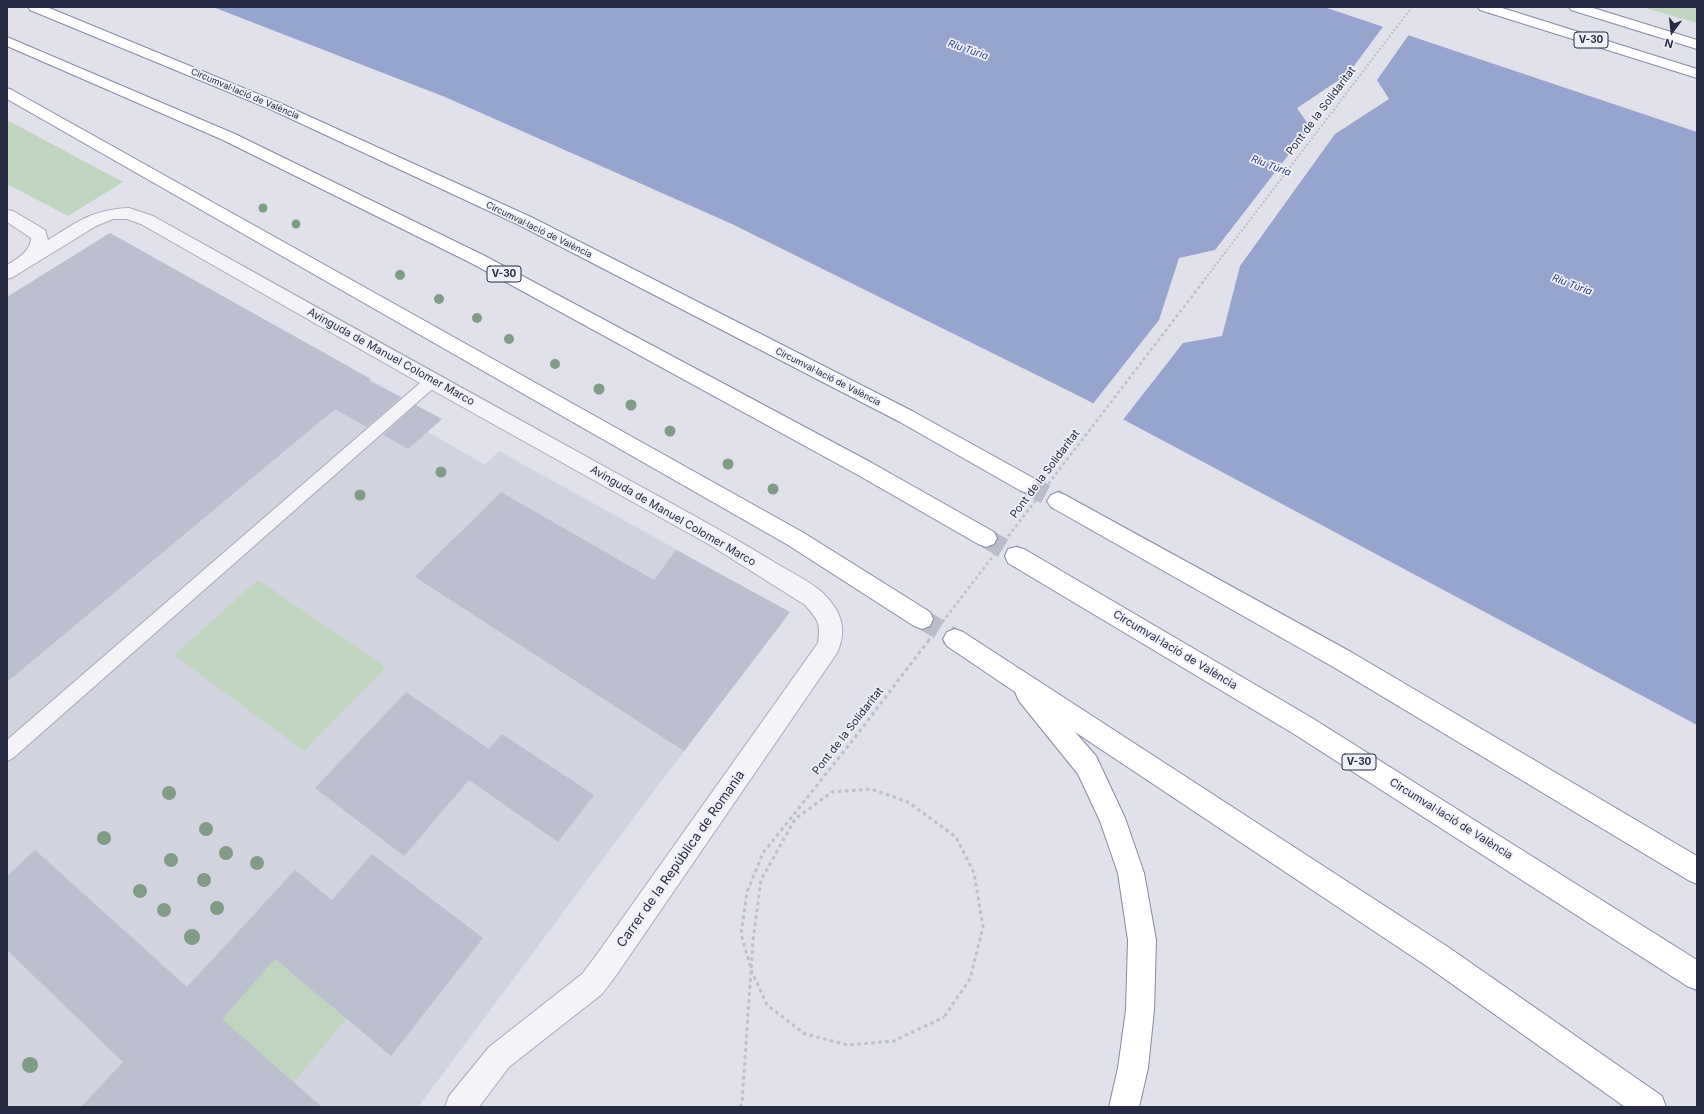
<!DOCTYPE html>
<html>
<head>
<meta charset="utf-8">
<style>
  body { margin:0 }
  #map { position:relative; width:1704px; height:1114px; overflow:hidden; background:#e0e1ea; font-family:Inter,sans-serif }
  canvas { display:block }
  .frame { position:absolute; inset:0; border:8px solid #262a43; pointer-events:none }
  .north { position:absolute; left:1652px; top:12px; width:40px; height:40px; -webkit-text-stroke:3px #eff1f7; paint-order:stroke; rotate:195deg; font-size:11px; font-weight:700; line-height:16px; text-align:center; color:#262a43 }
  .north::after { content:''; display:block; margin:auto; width:14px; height:18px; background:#262a43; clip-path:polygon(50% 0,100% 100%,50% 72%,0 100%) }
</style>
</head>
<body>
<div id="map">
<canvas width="1704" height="1114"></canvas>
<div class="frame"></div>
<div class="north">N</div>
</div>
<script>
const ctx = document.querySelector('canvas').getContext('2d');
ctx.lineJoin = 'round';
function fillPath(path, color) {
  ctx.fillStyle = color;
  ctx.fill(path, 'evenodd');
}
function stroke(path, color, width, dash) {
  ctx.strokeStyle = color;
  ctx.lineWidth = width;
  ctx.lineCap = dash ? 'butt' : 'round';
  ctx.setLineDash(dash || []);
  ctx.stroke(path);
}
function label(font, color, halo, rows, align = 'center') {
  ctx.font = font + ' Inter,sans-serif';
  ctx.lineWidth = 3.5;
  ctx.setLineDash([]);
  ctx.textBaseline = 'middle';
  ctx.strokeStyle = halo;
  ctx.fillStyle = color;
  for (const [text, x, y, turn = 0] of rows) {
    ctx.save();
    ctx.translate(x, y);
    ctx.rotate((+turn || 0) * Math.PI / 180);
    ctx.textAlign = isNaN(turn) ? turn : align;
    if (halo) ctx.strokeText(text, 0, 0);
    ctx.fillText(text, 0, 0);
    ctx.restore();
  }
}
const built = new Path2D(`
  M110,233L417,406L428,432L485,465L499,451L784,609V621L650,796L418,1107H7V297Z`);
const green = new Path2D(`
  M1642,7H1697V23Z
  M7,120L123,182L68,216L7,184Z
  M258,580L386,667L304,751L174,655Z
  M275,959L346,1019L294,1082L222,1019Z`);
const water = new Path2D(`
  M213,7H1324L1697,132V725L1083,398L732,224L445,97Z`);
const pier = new Path2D(`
  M1385,24L1410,33L1377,80L1389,99L1335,134L1240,266L1222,336L1183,343L1122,421L1092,405L1159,320L1179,258L1215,250L1310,127L1297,108L1348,74Z`);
const building = new Path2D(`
  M110,233L371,379L369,381L401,397L367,427L335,409L7,682V297Z
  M416,405L442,419L408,449L383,435Z
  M501,492L654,580L676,550L790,612L684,751L415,577Z
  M406,692L489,749L502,734L594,795L558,842L469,780L404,856L315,788Z
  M35,850L187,987L295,870L332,900L372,854L483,938L391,1056L275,959L222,1019L322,1107H81L123,1062L7,950V876Z`);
const highwayTunnel = new Path2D(`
  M1028,485L1058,501
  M986,538L1016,556
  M922,619L955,639`);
const path = new Path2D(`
  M740,1107L742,1103L753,941L761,880L795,819L832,792L871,789L908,802L956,837L974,873L983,927L970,979L944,1017`);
const lane = new Path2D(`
  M432,376L437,377L439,381L437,385L13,758L7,761V740L427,377Z`);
const street = new Path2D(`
  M129,208L153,216C307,302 461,388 616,473C669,502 722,530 774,562C788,571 812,582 823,593C841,611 848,629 837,653L615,977L602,994L509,1067L479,1107H445L449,1096L489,1047L582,974L595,957L818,643C821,623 818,620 805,605L710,545L425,386L141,224L127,219H113L96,226L13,277L7,279V265C17,259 31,251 31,238L7,222V210L13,211L45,230L48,240C77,222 94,209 129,208Z`);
const highway = new Path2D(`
  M28,7H47L282,104L531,217L914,412L1035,479L1038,485L1035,491L1028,493L1021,491L900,422L519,225L272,110L30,10Z
  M1478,7H1499L1697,69V78L1480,10Z
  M1569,7H1590L1697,40V49L1571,10Z
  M7,37L235,134L485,256L872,463L994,532L997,538L994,544L986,547L978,544L858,475L473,264L223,140L7,46Z
  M7,88L12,90L804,533L930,612L933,619L930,626L922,629L914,626L788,545L7,99Z
  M1058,492L1065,495L1351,652L1697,856V884L1688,880L1335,668L1051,507L1047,501L1051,495Z
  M1016,547L1024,549L1312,718L1697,960V990L1687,986L1294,734L1008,563L1005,556L1008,549Z
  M955,629L963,632L1448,947L1662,1096L1666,1107H1625L1428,967L1075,732L1096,756L1125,818L1144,873L1156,940L1154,1010L1148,1068L1139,1107H1109L1118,1068L1126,1010L1128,940L1118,873L1100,821L1078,774L1019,701L1015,692L947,646L943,639L947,632Z`);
const pathBridgeFar2 = new Path2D(`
  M1205,279L1412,7`);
const pathBridgeFar1 = new Path2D(`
  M928,641L1206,278`);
const pathBridge = new Path2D(`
  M929,640L853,740L763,853L747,892L741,934L752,972L767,1005L805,1034L848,1045L894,1041L944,1017`);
const trees = [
  [263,208,4.5],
  [296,224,4.5],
  [400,275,5],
  [439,299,5],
  [477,318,5],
  [509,339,5],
  [555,364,5],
  [599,389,5.5],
  [631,405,5.5],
  [670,431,5.5],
  [728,464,5.5],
  [441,472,5.5],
  [773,489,5.5],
  [360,495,5.5],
  [169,793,7],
  [206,829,7],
  [104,838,7],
  [226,853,7],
  [171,860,7],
  [257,863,7],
  [204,880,7],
  [140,891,7],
  [217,908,7],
  [164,910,7],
  [192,937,8],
  [30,1065,8]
];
const farStreetnames = [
  ["Circumval·lació de València",245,94,23],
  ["Circumval·lació de València",539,230,26],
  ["Circumval·lació de València",828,377,27]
];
const shields = [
  [1591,40,34],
  [504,274,34],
  [1359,762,34]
];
const shieldNames = [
  ["V-30",1591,40],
  ["V-30",504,274],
  ["V-30",1359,762]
];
const farWaternames = [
  ["Riu Túria",968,50,19],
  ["Riu Túria",1271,166,21],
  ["Riu Túria",1572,285,21]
];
const streetNames = [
  ["Pont de la Solidaritat",1321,111,-53],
  ["Avinguda de Manuel Colomer Marco",391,357,29],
  ["Pont de la Solidaritat",1045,474,-53],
  ["Avinguda de Manuel Colomer Marco",673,516,30],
  ["Circumval·lació de València",1175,650,31],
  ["Pont de la Solidaritat",848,731,-52],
  ["Circumval·lació de València",1451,819,32]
];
const nearStreetnames = [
  ["Carrer de la República de Romania",681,859,-55]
];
fillPath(built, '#d1d3df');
fillPath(green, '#c0d5c0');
fillPath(water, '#97a5ce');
fillPath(pier, '#e0e1ea');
fillPath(building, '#bcbfce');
stroke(highwayTunnel, '#bbbcc9', 20, [20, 10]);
stroke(lane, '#a8aab8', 2);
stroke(street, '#a8aab8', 2);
stroke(highway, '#858aa2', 2);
stroke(path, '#bebfc9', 3, [3.5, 3.5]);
fillPath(lane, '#f3f3f8');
fillPath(street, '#f3f3f8');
fillPath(highway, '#fff');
stroke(pathBridgeFar2, '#bebfc9', 2, [2, 2]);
stroke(pathBridgeFar1, '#bebfc9', 2.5, [3, 3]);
stroke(pathBridge, '#bebfc9', 3, [3.5, 3.5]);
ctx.fillStyle = '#809b86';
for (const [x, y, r] of trees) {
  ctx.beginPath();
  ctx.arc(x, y, r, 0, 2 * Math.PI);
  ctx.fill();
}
label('9px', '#262a43', '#eff1f7', farStreetnames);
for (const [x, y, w] of shields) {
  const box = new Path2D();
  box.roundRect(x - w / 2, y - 8, w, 16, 3);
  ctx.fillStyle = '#eff1f7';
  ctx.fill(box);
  stroke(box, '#262a43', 1);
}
label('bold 10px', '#262a43', null, shieldNames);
label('italic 10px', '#2c3d7c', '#eff1f7', farWaternames);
label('11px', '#262a43', '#eff1f7', streetNames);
label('13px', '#262a43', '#eff1f7', nearStreetnames);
</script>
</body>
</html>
